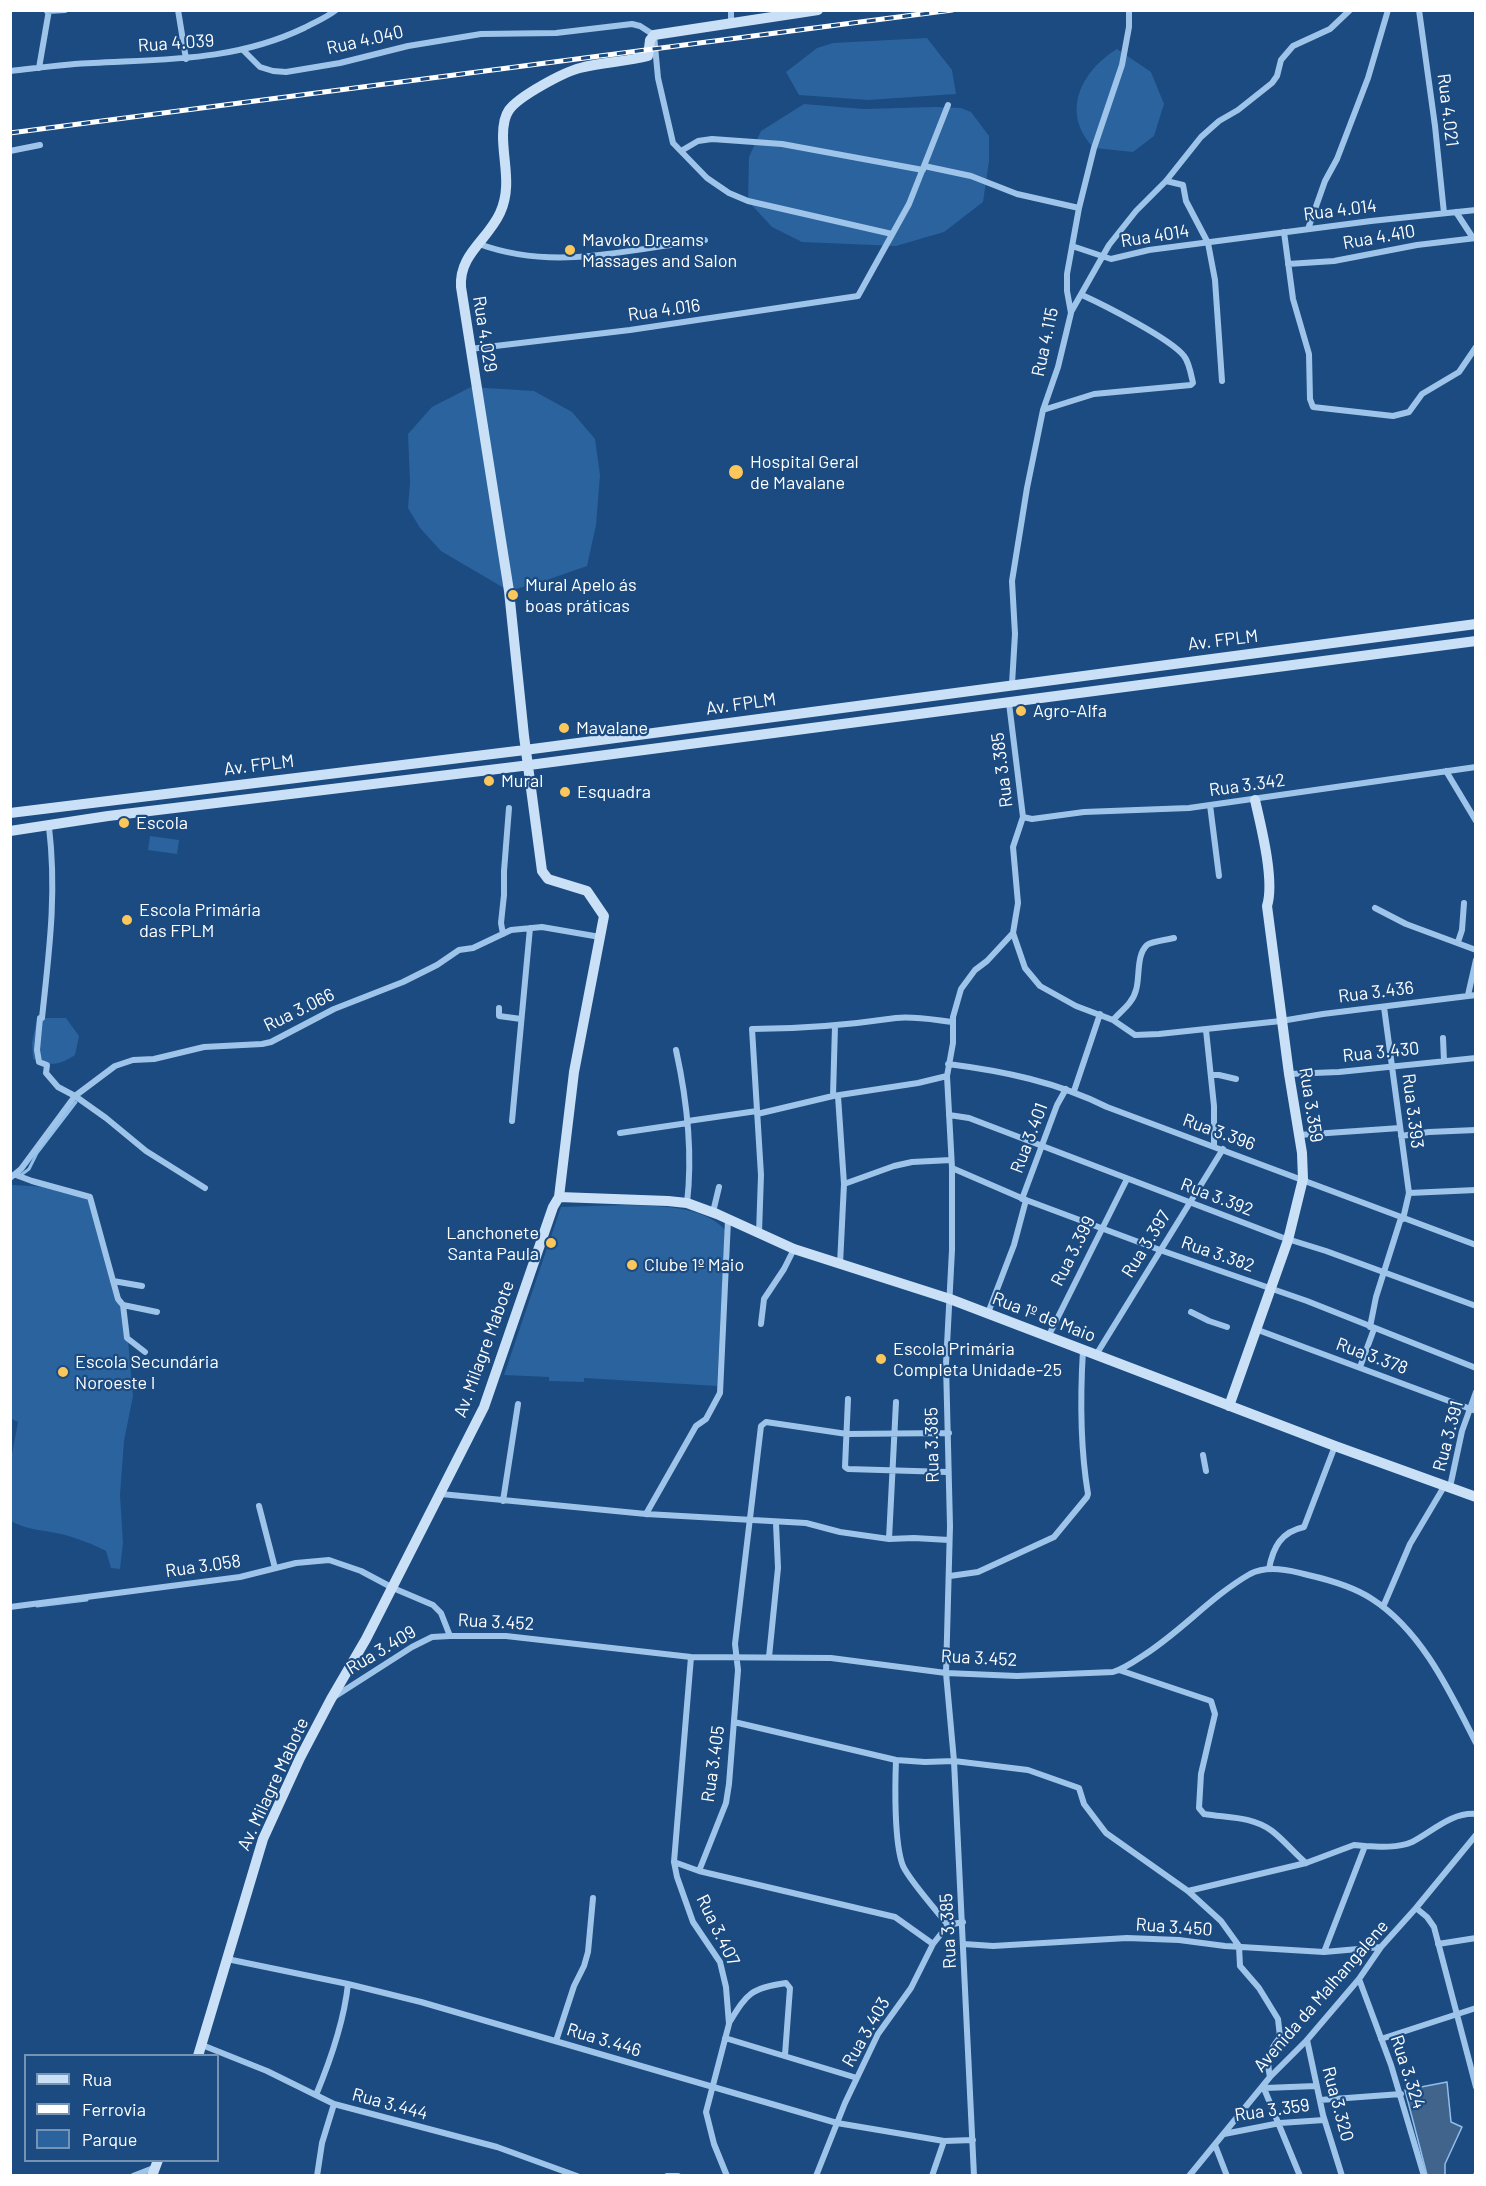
<!DOCTYPE html>
<html>
<head>
<meta charset="utf-8">
<style>
  body { margin:0 }
  #map { position:relative; width:1486px; height:2186px; overflow:hidden; background:#1b4b80; font-family:Barlow,sans-serif }
  canvas { display:block }
  .frame { position:absolute; inset:0; border:12px solid #fff; pointer-events:none }
  .legend { position:absolute; left:24px; top:2054px; width:195px; height:108px; box-sizing:border-box; background:#1b4b80; border:2px solid #7693b3; margin:0; padding:8px 10px; list-style:none; font-size:18px; color:#fff }
  .legend li { display:flex; align-items:center; gap:12px; height:30px }
  .legend b { width:30px; border:2px solid #7693b3 }
</style>
</head>
<body>
<div id="map">
<canvas width="1486" height="2186"></canvas>
<div class="frame"></div>
<ul class="legend">
<li><b style="height:8px;background:#cae0f7"></b>Rua</li>
<li><b style="height:8px;background:#fff"></b>Ferrovia</li>
<li><b style="height:16px;background:#2a639d"></b>Parque</li>
</ul>
</div>
<script>
const ctx = document.querySelector('canvas').getContext('2d');
ctx.lineJoin = 'round';
function fillPath(path, color) {
  ctx.fillStyle = color;
  ctx.fill(path, 'evenodd');
}
function stroke(path, color, width, dash) {
  ctx.strokeStyle = color;
  ctx.lineWidth = width;
  ctx.lineCap = dash ? 'butt' : 'round';
  ctx.setLineDash(dash || []);
  ctx.stroke(path);
}
function label(font, color, halo, rows, align = 'center') {
  ctx.font = font + ' Barlow,sans-serif';
  ctx.lineWidth = 4.5;
  ctx.setLineDash([]);
  ctx.textBaseline = 'middle';
  ctx.strokeStyle = halo;
  ctx.fillStyle = color;
  for (const [text, x, y, turn = 0] of rows) {
    ctx.save();
    ctx.translate(x, y);
    ctx.rotate((+turn || 0) * Math.PI / 180);
    ctx.textAlign = isNaN(turn) ? turn : align;
    if (halo) ctx.strokeText(text, 0, 0);
    ctx.fillText(text, 0, 0);
    ctx.restore();
  }
}
const green = new Path2D(`
  M927,38L952,70L956,94L868,100L799,95L786,72L817,48L833,43Z
  M1117,49L1151,72L1164,104L1154,136L1133,152L1094,148C1060,113 1081,71 1117,49Z
  M804,104L863,109L935,107L961,108L971,112L989,136V161L983,202L944,232L896,246L802,242L772,227L748,201L749,157L761,131Z
  M471,387L534,391L572,412L595,439L600,475L596,525L587,566L544,581L509,591L441,551L420,528L408,508L410,482L408,434L432,407Z
  M150,836L179,840L177,854L148,850Z
  M40,1018H66L79,1036L75,1055C57,1066 52,1066 33,1059L32,1043L37,1019Z
  M13,1185L65,1188L92,1201L108,1264L115,1278L122,1302L125,1306L133,1396L124,1441L120,1495L123,1543L120,1569L111,1568L106,1551C93,1544 76,1538 61,1534C44,1530 26,1530 11,1521V1459L18,1422L10,1418L11,1186Z
  M626,1205C655,1206 704,1205 725,1230L717,1386L584,1378V1382L549,1381V1377L504,1375L561,1207Z`);
const water = new Path2D(`
  M1447,2082L1451,2122L1462,2127L1445,2164V2175H1427L1405,2090Z`);
const stream = new Path2D(`
  M21,1175L29,1169L37,1153L76,1102
  M37,1606L87,1600`);
const street = new Path2D(`
  M178,10L186,59
  M731,10V23
  M1419,10L1435,126L1444,213
  M47,11L65,10
  M243,50L260,67L273,71L286,72L340,63L408,46L481,34L556,33L632,24L640,26L654,35L658,78L673,143L707,178L729,193L748,201L892,234
  M39,68L49,10
  M10,71C38,68 65,64 93,63C167,59 235,61 304,28C315,22 326,18 336,10
  M10,151L40,145
  M681,151L698,141L712,139L782,144L923,170
  M924,166L971,176L1017,194L1079,208
  M1166,181L1183,185L1186,201L1208,243L1215,280L1222,381
  M1456,212L1473,238
  M1308,229L1325,181L1337,159L1368,78L1388,10
  M1284,232L1293,299L1309,354L1310,399L1313,407L1393,416L1409,412L1422,394L1459,372L1476,347
  M479,244C556,272 628,249 705,240
  M1072,246L1111,259L1149,250L1371,221L1476,210
  M1288,264L1334,261L1417,245L1476,238
  M1071,312L1109,245L1136,211L1166,181L1201,137L1219,121L1238,110L1272,83L1277,76L1281,60L1293,46L1330,29L1350,10
  M470,349L630,330L858,296L909,204L948,105
  M1043,410L1094,394L1191,385L1193,383C1191,374 1189,362 1184,356C1171,339 1104,305 1082,295
  M1012,684L1015,634L1012,581L1027,488L1043,410L1058,367L1071,313L1067,291V274L1079,208L1094,148L1122,65L1129,27V10
  M1446,771L1476,821
  M1210,805L1219,876
  M1023,817L1032,819L1084,812L1189,808L1476,767
  M49,827C57,894 49,952 42,1018H40L37,1050L39,1062L47,1065L46,1073L58,1087L75,1096L106,1118L146,1151L205,1188
  M1375,908L1406,924L1476,950
  M1013,933L1025,968L1040,986L1076,1006L1113,1020L1135,1035L1159,1034L1281,1021L1323,1014L1476,995
  M503,934L501,923L504,895V871L509,808
  M1458,942L1462,930L1464,903
  M1468,995L1476,960
  M1384,1007L1409,1193L1403,1219
  M499,1008V1016L521,1019
  M1113,1020C1121,1011 1133,1003 1136,990C1140,978 1136,955 1147,945C1152,941 1166,940 1174,938
  M1206,1030L1214,1106V1146
  M1443,1038L1444,1061
  M676,1050C687,1100 693,1152 687,1203
  M948,1064C1003,1071 1057,1082 1107,1107L1476,1245
  M1289,1074L1339,1072L1476,1058
  M1211,1075H1219L1236,1079
  M1074,1091L1100,1014
  M833,1096L835,1026
  M838,1096L844,1184L840,1264
  M757,1114L833,1096L918,1083L947,1076
  M949,1115L969,1118L1281,1237L1326,1251L1476,1306
  M512,1121L530,928
  M688,1121L757,1111
  M620,1133L688,1123
  M1299,1135L1400,1128
  M1401,1136L1429,1132L1476,1130
  M952,1168L1026,1200L1160,1250L1307,1301L1476,1368
  M16,1175L32,1181L90,1197L118,1299L123,1305L127,1338L145,1352
  M10,1178L21,1169L75,1096L115,1066L133,1060L154,1059L204,1047L262,1044L271,1042L334,1009L403,982L437,965L459,950L473,948L511,930L542,927L600,937
  M844,1184L894,1166L912,1162L951,1160
  M1409,1193L1476,1190
  M1022,1199L1057,1105L1066,1089
  M713,1212L719,1187
  M759,1233L761,1175L752,1029C801,1029 848,1025 896,1018C914,1016 935,1020 953,1022
  M113,1281L142,1286
  M123,1305L157,1312
  M1191,1312L1209,1321L1227,1327
  M988,1313L1014,1245L1026,1200
  M761,1324L764,1299L784,1269L794,1249
  M1370,1327L1376,1297L1401,1218
  M1258,1330L1476,1411
  M1048,1337L1127,1179
  M1096,1355L1223,1149
  M1360,1367L1374,1329
  M848,1399L845,1467L848,1469L947,1472
  M1203,1455L1206,1471
  M1450,1487L1462,1431L1476,1392
  M441,1494L646,1514L806,1523L840,1532L889,1539L914,1538L949,1540
  M503,1501L518,1404
  M259,1506L275,1568
  M646,1514L696,1426L706,1419L720,1393L728,1220
  M889,1539L896,1402
  M1269,1569C1273,1547 1281,1532 1304,1527L1335,1446
  M950,1576L978,1572L1054,1537L1087,1497L1088,1494C1080,1446 1080,1399 1083,1350
  M10,1607L240,1577L296,1563L329,1560L361,1571L393,1588L433,1605L441,1613L450,1636
  M1383,1607L1410,1544L1445,1485
  M691,1657L674,1862L677,1877L693,1922L720,1962L726,1987L729,2024L706,2112L714,2144L727,2176
  M769,1657L778,1568L776,1523
  M1119,1670L1211,1701L1215,1714L1201,1774L1199,1808L1204,1814C1227,1818 1252,1816 1272,1831C1284,1840 1294,1853 1306,1863
  M334,1697L412,1647L432,1637L450,1636H506L691,1657L831,1658L946,1673L1017,1676L1113,1672C1123,1669 1132,1663 1141,1657C1180,1633 1210,1597 1250,1574C1267,1565 1290,1570 1308,1575C1330,1580 1354,1587 1372,1599C1422,1631 1450,1692 1476,1743
  M734,1722L896,1760L925,1762L954,1761L1028,1770L1079,1788L1084,1804L1106,1833L1188,1891L1221,1921L1239,1946L1240,1966L1259,1988L1278,2019L1280,2037C1269,2051 1266,2059 1270,2077
  M896,1760C895,1785 894,1843 903,1866C910,1881 936,1910 948,1925
  M1365,1846C1380,1847 1398,1848 1412,1842C1432,1832 1451,1812 1476,1814
  M674,1862L699,1871L895,1917L933,1944
  M699,1871L726,1803L729,1784L738,1670L735,1644L761,1426L766,1422L847,1434L949,1433
  M1188,1891L1306,1863L1354,1845L1365,1846L1324,1952
  M1416,1908L1427,1917L1434,1927L1476,2087
  M964,1944L993,1946L1127,1938L1179,1940L1225,1946L1324,1952L1381,1947
  M1438,1944L1476,1938
  M227,1959L348,1984L421,2002L837,2123L944,2141L973,2140
  M1359,1979L1391,2065L1424,2176
  M729,2023C747,1994 750,1988 786,1983L790,1988L785,2055
  M725,2038L857,2078
  M1381,2039L1476,2008
  M1307,2040L1323,2115L1342,2176
  M556,2041L574,1986L584,1966L588,1952L593,1898
  M202,2045L267,2071L334,2104L497,2147L577,2176
  M1263,2086L1300,2176
  M1265,2088L1316,2086
  M316,2095C331,2059 344,2022 348,1984
  M1320,2100L1401,2094
  M1224,2134L1280,2123L1324,2120
  M1215,2145L1227,2176
  M133,2176L156,2167
  M317,2176L322,2143L334,2104
  M667,2176H678
  M816,2176L845,2103L878,2034L911,1988L933,1944L948,1925L963,1922
  M932,2176L944,2141
  M974,2176L954,1761L946,1673L950,1526L946,1364L952,1250V1168L947,1076L953,1043V1017L961,989L975,970L987,961L1013,933L1018,903L1013,847L1023,817L1009,703
  M1189,2176L1270,2077L1307,2040L1359,1979L1381,1947L1416,1908L1476,1835
  M1475,2176L1476,2175`);
const secondary = new Path2D(`
  M10,813L525,750L1476,624
  M10,831L108,816L514,767L1476,641
  M559,1197L668,1201L687,1203L717,1214L794,1249L950,1299L1335,1446L1476,1497
  M1229,1406L1288,1240L1303,1179L1302,1153L1289,1074L1267,906C1275,881 1261,826 1255,800
  M198,2056L263,1839L300,1758L331,1699L366,1639L484,1407L553,1207L559,1197L574,1072L604,916L587,891L548,879L542,871L524,736L509,591L461,287C459,254 487,241 500,213C512,187 503,162 503,136C503,127 504,117 509,110C519,96 564,72 580,68C602,62 626,62 648,56L650,40L654,35L818,10
  M152,2176L158,2160`);
const rail = new Path2D(`
  M10,133L952,10`);
const markers = [
  [570,250,6,"#fbc75b"],
  [736,472,8,"#fbc75b"],
  [513,595,6,"#fbc75b"],
  [1021,711,6,"#fbc75b"],
  [564,728,6,"#fbc75b"],
  [489,781,6,"#fbc75b"],
  [565,792,6,"#fbc75b"],
  [124,823,6,"#fbc75b"],
  [127,920,6,"#fbc75b"],
  [551,1243,6,"#fbc75b"],
  [632,1265,6,"#fbc75b"],
  [881,1359,6,"#fbc75b"],
  [63,1372,6,"#fbc75b"]
];
const streetNames = [
  ["Rua 4.040",365,40,-13],
  ["Rua 4.039",176,43,-4],
  ["Rua 4.021",1448,110,83],
  ["Rua 4.014",1340,210,-7],
  ["Rua 4014",1155,236,-9],
  ["Rua 4.410",1379,237,-10],
  ["Rua 4.016",664,310,-8],
  ["Rua 4.029",485,334,81],
  ["Rua 4.115",1045,342,-78],
  ["Av. FPLM",1223,640,-7],
  ["Av. FPLM",741,704,-8],
  ["Av. FPLM",259,765,-7],
  ["Rua 3.385",1002,770,-97],
  ["Rua 3.342",1247,785,-8],
  ["Rua 3.436",1376,992,-7],
  ["Rua 3.066",299,1010,-26],
  ["Rua 3.430",1381,1052,-6],
  ["Rua 3.359",1311,1105,81],
  ["Rua 3.393",1413,1111,83],
  ["Rua 3.396",1219,1132,20],
  ["Rua 3.401",1029,1138,-69],
  ["Rua 3.392",1217,1197,21],
  ["Rua 3.397",1146,1244,-58],
  ["Rua 3.399",1073,1251,-63],
  ["Rua 3.382",1218,1254,19],
  ["Rua 1º de Maio",1044,1317,21],
  ["Av. Milagre Mabote",484,1349,-70],
  ["Rua 3.378",1372,1356,20],
  ["Rua 3.391",1448,1436,-75],
  ["Rua 3.385",932,1445,-91],
  ["Rua 3.058",203,1566,-8],
  ["Rua 3.452",496,1622,3],
  ["Rua 3.409",381,1650,-31],
  ["Rua 3.452",979,1658,3],
  ["Rua 3.405",713,1764,-82],
  ["Av. Milagre Mabote",273,1784,-65],
  ["Rua 3.450",1174,1927,4],
  ["Rua 3.407",718,1930,64],
  ["Rua 3.385",948,1931,-93],
  ["Avenida da Malhangalene",1321,1996,-49],
  ["Rua 3.403",866,2032,-60],
  ["Rua 3.446",604,2040,17],
  ["Rua 3.324",1408,2072,72],
  ["Rua 3.444",390,2104,15],
  ["Rua 3.320",1338,2104,75],
  ["Rua 3.359",1272,2110,-8]
];
const poiNames = [
  ["Mavoko Dreams",582,240],
  ["Massages and Salon",582,261],
  ["Hospital Geral",750,462],
  ["de Mavalane",750,483],
  ["Mural Apelo ás",525,585],
  ["boas práticas",525,606],
  ["Agro-Alfa",1033,711],
  ["Mavalane",576,728],
  ["Mural",501,781],
  ["Esquadra",577,792],
  ["Escola",136,823],
  ["Escola Primária",139,910],
  ["das FPLM",139,931],
  ["Lanchonete",539,1233,"right"],
  ["Santa Paula",539,1254,"right"],
  ["Clube 1º Maio",644,1265],
  ["Escola Primária",893,1349],
  ["Completa Unidade-25",893,1370],
  ["Escola Secundária",75,1362],
  ["Noroeste I",75,1383]
];
fillPath(green, '#2a639d');
fillPath(water, '#40648b');
stroke(water, '#91bfec', 1.5);
stroke(stream, '#91bfec', 3);
stroke(street, '#9fc4ea', 6);
stroke(secondary, '#cae0f7', 10);
stroke(rail, '#fff', 5);
stroke(rail, '#1b4b80', 3, [9]);
for (const [x, y, r, color] of markers) {
  const dot = new Path2D();
  dot.arc(x, y, r, 0, 2 * Math.PI);
  ctx.fillStyle = color;
  ctx.fill(dot);
  stroke(dot, '#1b4b80', 2);
}
label('18px', '#fff', '#1b4b80', streetNames);
label('18px', '#fff', '#1b4b80', poiNames, 'left');
</script>
</body>
</html>
